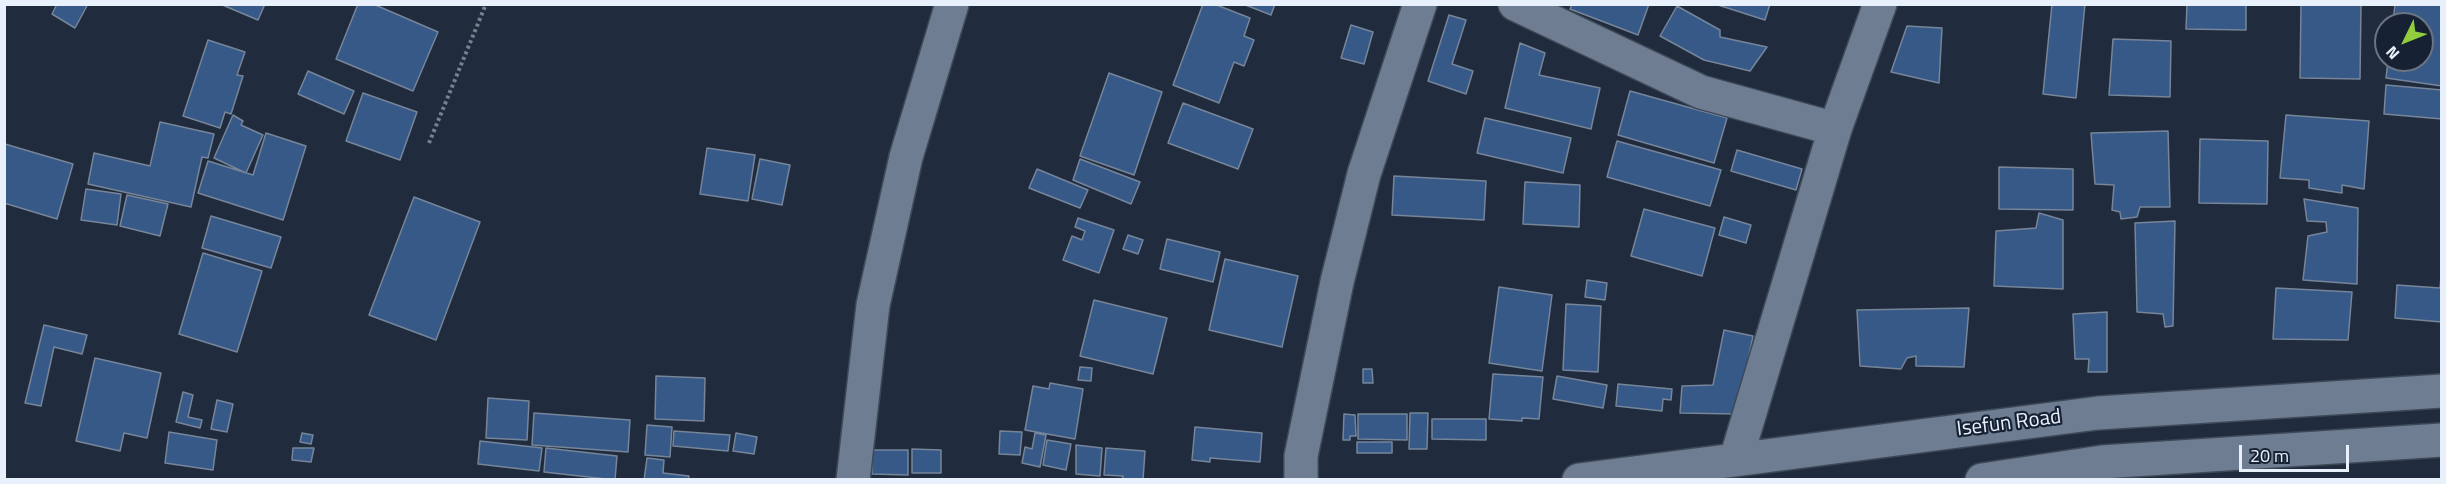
<!DOCTYPE html>
<html>
<head>
<meta charset="utf-8">
<style>
  body { margin:0 }
  #map { position:relative; width:2446px; height:484px; overflow:hidden; background:#202c3d; font-family:"Titillium Web",sans-serif }
  canvas { display:block }
  .frame { position:absolute; inset:0; border:6px solid #e7f0fb; pointer-events:none }
  .north { position:absolute; left:2374px; top:12px; width:60px; height:60px; box-sizing:border-box; background:#162233; border:2px solid #6a7483; border-radius:50%; rotate:227deg; font-size:16px; font-weight:700; line-height:24px; text-align:center; color:#e7f0fb }
  .north::after { content:''; display:block; margin:auto; width:21px; height:27px; background:#92cd3e; clip-path:polygon(50% 0,100% 100%,50% 72%,0 100%) }
  .scale { position:absolute; left:2239px; top:445px; width:110px; height:27px; box-sizing:border-box; border:3px solid #e7f0fb; border-top:0; padding-left:8px; font-size:18px; line-height:21px; white-space:nowrap; color:#e7f0fb; -webkit-text-stroke:4px #162233; paint-order:stroke }
</style>
</head>
<body>
<div id="map">
<canvas width="2446" height="484"></canvas>
<div class="frame"></div>
<div class="north">N</div>
<div class="scale">20 m</div>
</div>
<script>
const ctx = document.querySelector('canvas').getContext('2d');
ctx.lineJoin = 'round';
function fillPath(path, color) {
  ctx.fillStyle = color;
  ctx.fill(path, 'evenodd');
}
function stroke(path, color, width, dash) {
  ctx.strokeStyle = color;
  ctx.lineWidth = width;
  ctx.lineCap = dash ? 'butt' : 'round';
  ctx.setLineDash(dash || []);
  ctx.stroke(path);
}
function label(font, color, halo, rows, align = 'center') {
  ctx.font = font + ' "Titillium Web",sans-serif';
  ctx.lineWidth = 4.5;
  ctx.setLineDash([]);
  ctx.textBaseline = 'middle';
  ctx.strokeStyle = halo;
  ctx.fillStyle = color;
  for (const [text, x, y, turn = 0] of rows) {
    ctx.save();
    ctx.translate(x, y);
    ctx.rotate((+turn || 0) * Math.PI / 180);
    ctx.textAlign = isNaN(turn) ? turn : align;
    if (halo) ctx.strokeText(text, 0, 0);
    ctx.fillText(text, 0, 0);
    ctx.restore();
  }
}
const building = new Path2D(`
  M57,4H88L75,28L52,14Z
  M220,4H265L258,20Z
  M358,4H373L438,32L413,91L336,59Z
  M1203,4H1214L1250,18L1244,36L1254,40L1244,66L1234,62L1219,103L1173,85Z
  M1243,4H1275L1271,15Z
  M1572,4H1649L1638,35L1570,9Z
  M1715,4H1770L1765,20Z
  M2052,4H2085L2076,98L2043,94Z
  M2187,4H2246V30L2186,29Z
  M2301,4H2361L2360,79L2300,78Z
  M2395,4H2442V86L2386,78L2388,60H2422V24H2393Z
  M1677,6L1720,30V37L1767,47L1750,71L1704,60L1660,36Z
  M1449,15L1466,20L1452,64L1473,71L1466,94L1428,81Z
  M1351,25L1373,32L1364,64L1341,58Z
  M1907,26L1942,28L1939,83L1891,72Z
  M2113,39L2171,41L2170,97L2109,95Z
  M208,40L245,52L237,75L243,76L231,114L225,112L220,128L183,116Z
  M1520,43L1545,53L1539,75L1600,88L1591,129L1505,108Z
  M308,71L354,91L344,114L298,94Z
  M1109,73L1162,92L1134,175L1080,156Z
  M2386,85L2442,90V119L2384,114Z
  M1630,91L1727,118L1714,163L1618,135Z
  M363,93L417,112L400,160L346,141Z
  M1183,103L1253,129L1238,169L1168,143Z
  M233,115L243,121L241,125L263,135L246,173L214,158Z
  M2286,115L2369,121L2364,189L2342,185V193L2309,188V180L2280,178Z
  M1485,118L1571,138L1563,173L1477,153Z
  M160,122L214,134L208,158L202,157L191,207L88,184L94,153L150,166Z
  M2168,131L2170,207H2140L2137,217L2121,219L2120,212L2112,210L2114,185L2095,184L2091,133Z
  M266,133L306,146L283,220L198,193L208,161L253,175Z
  M2200,139L2268,141L2267,204L2199,203Z
  M1617,141L1721,170L1710,206L1607,177Z
  M5,144L73,164L57,219L4,203Z
  M707,148L755,155L748,201L700,194Z
  M1737,150L1802,169L1796,190L1731,171Z
  M760,159L790,165L782,205L752,199Z
  M1080,159L1140,182L1131,204L1073,180Z
  M1999,167L2073,169V210L1999,209Z
  M1037,169L1088,190L1080,208L1029,188Z
  M1394,176L1486,181L1484,220L1392,215Z
  M1525,182L1580,185L1579,227L1523,224Z
  M86,189L121,194L117,225L81,220Z
  M127,195L168,204L160,236L120,226Z
  M414,197L480,222L436,340L369,315Z
  M2304,199L2358,208L2357,284L2303,280L2308,236L2327,232L2326,222L2307,221Z
  M1644,209L1715,228L1702,276L1631,256Z
  M2039,213L2063,220V289L1994,286L1996,231L2036,228Z
  M211,216L281,237L271,268L202,248Z
  M1724,217L1751,225L1746,243L1719,235Z
  M1078,218L1114,230L1099,273L1063,260L1072,236L1082,240L1085,231L1075,227Z
  M2175,221L2173,326L2165,327L2163,314L2137,312L2135,223Z
  M1128,235L1143,240L1138,254L1123,249Z
  M1167,239L1220,252L1213,282L1160,269Z
  M203,253L262,271L237,352L179,334Z
  M1225,259L1298,276L1282,347L1209,330Z
  M2441,277L2442,322L2395,318L2397,285L2440,288Z
  M1587,280L1607,283L1605,300L1585,297Z
  M1499,287L1552,295L1542,371L1489,363Z
  M2276,288L2352,292L2348,340L2273,339Z
  M1094,300L1167,318L1153,374L1080,356Z
  M1566,304L1601,306L1598,372L1563,370Z
  M1969,308L1964,367L1916,366V356L1907,358L1901,369L1860,366L1857,310Z
  M2107,312V372H2088L2089,359H2075L2073,314Z
  M44,325L87,335L82,354L54,347L41,406L25,403Z
  M1724,330L1753,336L1737,414L1680,413L1682,386L1713,385Z
  M95,358L161,373L147,438L124,433L120,451L76,441Z
  M1080,367L1092,368L1091,381L1078,380Z
  M1363,369H1372L1373,383H1363Z
  M1493,374L1543,377L1539,419L1522,418V421L1489,419Z
  M656,376L705,378L704,421L655,419Z
  M1557,376L1607,385L1603,408L1553,399Z
  M1050,383L1083,389L1075,439L1025,430L1033,386L1049,389Z
  M1618,384L1672,389L1671,400L1663,399L1662,411L1616,406Z
  M183,392L193,395L188,417L202,420L200,428L176,422Z
  M488,398L529,401L527,440L486,438Z
  M217,400L233,404L227,432L211,429Z
  M534,413L630,420L628,452L532,445Z
  M1410,413H1428L1427,449H1409Z
  M1344,414L1355,415L1356,436H1350V440H1343Z
  M1358,414H1407V440L1358,439Z
  M1432,419H1486V440L1432,439Z
  M647,425L672,427L670,457L645,455Z
  M1195,427L1262,433L1260,462L1210,458V462L1192,460Z
  M674,431L730,435L728,451L673,446Z
  M1000,431L1022,432L1020,455L999,454Z
  M169,432L217,440L213,470L165,463Z
  M302,433L313,435L311,444L300,442Z
  M736,433L757,437L754,454L733,451Z
  M1035,433L1046,435L1040,467L1022,463L1025,447L1032,449Z
  M1047,440L1071,444L1066,470L1043,465Z
  M480,441L542,448L539,471L478,464Z
  M1357,442H1392V453H1357Z
  M1076,445L1102,448L1100,476L1076,474Z
  M293,448H314L311,462L292,460Z
  M546,448L617,456L615,480L544,472Z
  M1106,448L1145,451L1143,480H1122L1123,476L1104,475Z
  M912,449L941,450V473H912Z
  M872,450H908V475L872,474Z
  M647,458L664,460L663,473L689,476L688,480H644Z`);
const path = new Path2D(`
  M429,143L486,4`);
const minor = new Path2D(`
  M1515,4L1701,92L1835,129
  M1736,459L1835,129L1880,4
  M853,480L873,305L906,157L952,4
  M1301,480V456L1337,282L1364,174L1420,4`);
const tertiary = new Path2D(`
  M1579,480L2098,413L2442,391
  M1982,480L2102,462L2442,440`);
const streetNames = [
  ["Isefun Road",2009,424,-7]
];
fillPath(building, '#375988');
stroke(building, '#768599', 1.5);
stroke(minor, '#3e4958', 36);
stroke(tertiary, '#3e4958', 36);
stroke(path, '#76818f', 4, [3, 3]);
stroke(minor, '#6f7d92', 33);
stroke(tertiary, '#6f7d92', 33);
label('21px', '#e7f0fb', '#162233', streetNames);
</script>
</body>
</html>
